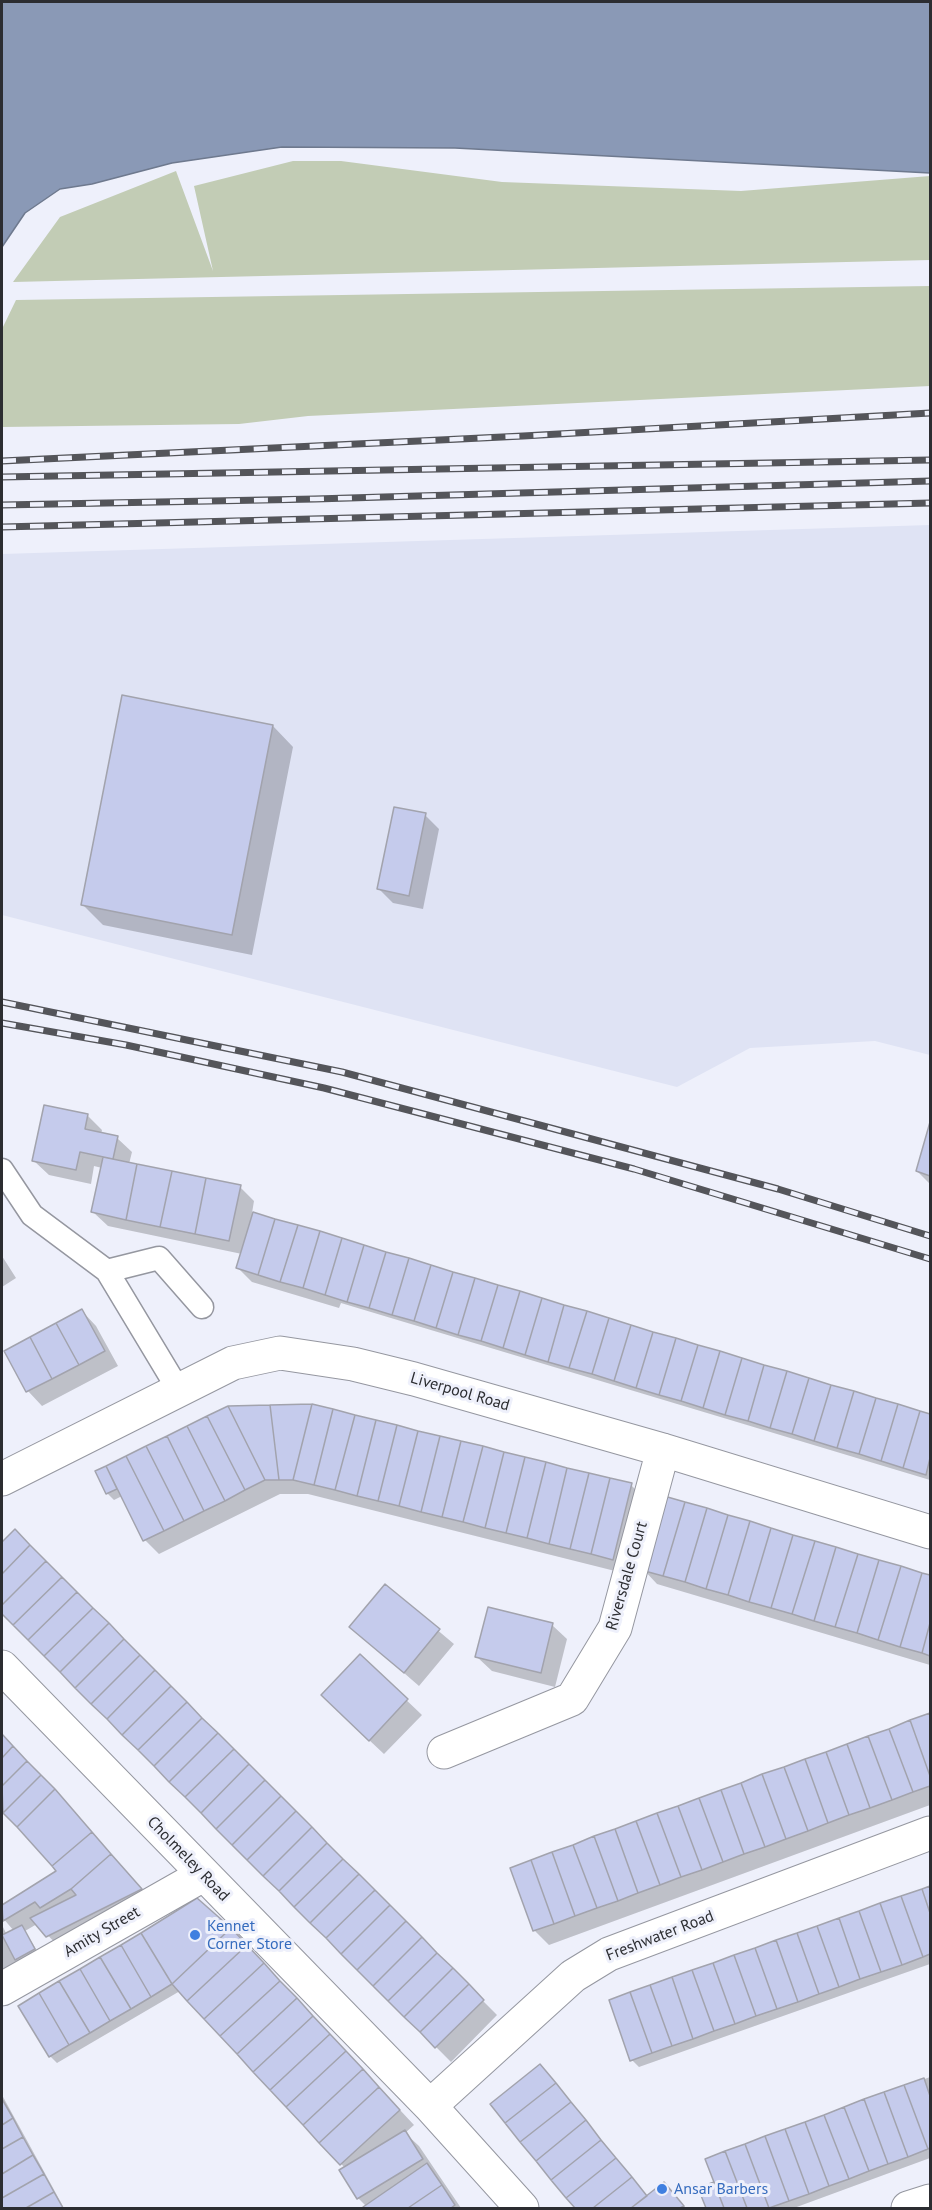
<!DOCTYPE html>
<html>
<head>
<meta charset="utf-8">
<style>
  body { margin:0 }
  #map { position:relative; width:932px; height:2210px; overflow:hidden; background:#eef0fb; font-family:"PT Sans",sans-serif }
  canvas { display:block }
  .frame { position:absolute; inset:0; border:3px solid #2c2d31; pointer-events:none }
</style>
</head>
<body>
<div id="map">
<canvas width="932" height="2210"></canvas>
<div class="frame"></div>
</div>
<script>
const ctx = document.querySelector('canvas').getContext('2d');
ctx.lineJoin = 'round';
function fillPath(path, color) {
  ctx.fillStyle = color;
  ctx.fill(path, 'evenodd');
}
function stroke(path, color, width, dash) {
  ctx.strokeStyle = color;
  ctx.lineWidth = width;
  ctx.lineCap = dash ? 'butt' : 'round';
  ctx.setLineDash(dash || []);
  ctx.stroke(path);
}
function label(font, color, halo, rows, align = 'center') {
  ctx.font = font + ' "PT Sans",sans-serif';
  ctx.lineWidth = 6;
  ctx.setLineDash([]);
  ctx.textBaseline = 'middle';
  ctx.strokeStyle = halo;
  ctx.fillStyle = color;
  for (const [text, x, y, turn = 0] of rows) {
    ctx.save();
    ctx.translate(x, y);
    ctx.rotate((+turn || 0) * Math.PI / 180);
    ctx.textAlign = isNaN(turn) ? turn : align;
    if (halo) ctx.strokeText(text, 0, 0);
    ctx.fillText(text, 0, 0);
    ctx.restore();
  }
}
const built = new Path2D(`
  M930,525V1055L875,1041L750,1048L677,1087L2,915V554Z`);
const green = new Path2D(`
  M293,161H341L502,182L741,191L930,176V260L13,282L60,217L176,171L213,271L194,186Z
  M930,286V386L308,416L239,424L2,427V329L16,300Z`);
const water = new Path2D(`
  M2,2H930V173L455,148L282,147L172,163L92,184L60,189L25,213L2,247Z`);
const shadow = new Path2D(`
  M273,726L293,747L252,955L103,925L82,904Z
  M425,815L439,829L423,909L393,903L379,889Z
  M87,1115L102,1130L101,1134L117,1138L132,1152L129,1164L240,1187L254,1201L252,1213L930,1416V1480L341,1303L339,1308L252,1282L238,1268L242,1254L108,1226L93,1212L102,1168L94,1166L91,1184L49,1175L34,1161Z
  M930,1127V1184L917,1171Z
  M2,1256L16,1278L2,1287Z
  M82,1311L96,1326L118,1366L42,1406L28,1391L6,1351Z
  M228,1407L631,1485L645,1499L627,1574L308,1494H280L159,1554L145,1540L122,1496L114,1500L107,1493L97,1472Z
  M665,1497L930,1577V1665L657,1584L643,1569Z
  M15,1532L497,2015L451,2062L2,1611V1545Z
  M385,1586L454,1644L419,1686L351,1627Z
  M552,1625L567,1639L555,1687L492,1671L477,1657Z
  M360,1656L422,1715L384,1754L337,1710Z
  M930,1715V1805L549,1945L535,1931L512,1869Z
  M2,1736L69,1806L155,1904L62,1950L37,1924L25,1931L41,1957L2,1972V1925L7,1935L14,1931L2,1917V1907L58,1871L2,1809Z
  M930,1887V1964L639,2067L632,2060L611,2001Z
  M245,1944L414,2125L405,2133L419,2146L461,2208H366V2206L358,2198L345,2168L180,1991L57,2063L50,2056L20,2006Z
  M547,2073L646,2195L629,2208H577L492,2105Z
  M930,2077V2158L794,2208H707L700,2189L716,2183L707,2160Z
  M2,2095L64,2208H2Z
  M664,2184L686,2208H633Z`);
const building = new Path2D(`
  M122,695L273,725L232,935L81,905Z
  M394,807L426,813L409,896L377,889Z
  M44,1105L88,1114L85,1129L118,1136L113,1159L80,1152L76,1170L32,1161Z
  M930,1122V1176L916,1171Z
  M103,1157L137,1164L126,1220L91,1212Z
  M137,1164L172,1171L160,1227L126,1220Z
  M172,1171L206,1178L195,1234L160,1227Z
  M206,1178L241,1185L229,1241L195,1234Z
  M253,1212L275,1219L258,1275L236,1268Z
  M275,1219L298,1225L280,1282L258,1275Z
  M298,1225L320,1231L303,1288L280,1282Z
  M320,1231L342,1238L325,1295L303,1288Z
  M342,1238L364,1245L347,1302L325,1295Z
  M364,1245L386,1252L369,1308L347,1302Z
  M386,1252L409,1258L392,1315L369,1308Z
  M409,1258L431,1265L414,1321L392,1315Z
  M431,1265L453,1272L436,1328L414,1321Z
  M453,1272L475,1278L458,1335L436,1328Z
  M475,1278L498,1285L481,1341L458,1335Z
  M498,1285L520,1291L503,1348L481,1341Z
  M520,1291L542,1298L525,1355L503,1348Z
  M542,1298L564,1305L548,1362L525,1355Z
  M564,1305L587,1311L569,1368L548,1362Z
  M82,1309L105,1351L79,1365L56,1323Z
  M587,1311L609,1318L592,1374L569,1368Z
  M609,1318L631,1325L614,1381L592,1374Z
  M56,1323L79,1365L52,1379L30,1337Z
  M631,1325L653,1332L636,1388L614,1381Z
  M653,1332L676,1338L659,1395L636,1388Z
  M30,1337L52,1379L26,1392L4,1351Z
  M676,1338L698,1345L681,1401L659,1395Z
  M698,1345L720,1351L703,1408L681,1401Z
  M720,1351L742,1358L725,1415L703,1408Z
  M742,1358L764,1365L748,1421L725,1415Z
  M764,1365L787,1371L770,1428L748,1421Z
  M787,1371L809,1378L792,1434L770,1428Z
  M809,1378L831,1385L814,1441L792,1434Z
  M831,1385L854,1391L837,1448L814,1441Z
  M854,1391L876,1398L859,1454L837,1448Z
  M876,1398L898,1404L881,1461L859,1454Z
  M312,1404L333,1409L314,1485L293,1480Z
  M312,1404L293,1480H279L270,1405Z
  M898,1404L920,1411L903,1468L881,1461Z
  M270,1405L279,1480H265L228,1406Z
  M228,1406L265,1480L245,1490L207,1416Z
  M333,1409L355,1415L335,1490L314,1485Z
  M920,1411L930,1414V1458L926,1475L903,1468Z
  M355,1415L376,1420L357,1496L335,1490Z
  M207,1416L245,1490L225,1501L187,1426Z
  M376,1420L397,1425L378,1501L357,1496Z
  M397,1425L418,1431L399,1506L378,1501Z
  M187,1426L225,1501L204,1511L167,1436Z
  M418,1431L440,1436L421,1512L399,1506Z
  M167,1436L204,1511L184,1521L146,1446Z
  M440,1436L461,1441L442,1517L421,1512Z
  M461,1441L483,1446L463,1522L442,1517Z
  M146,1446L184,1521L164,1531L126,1456Z
  M483,1446L504,1452L485,1528L463,1522Z
  M504,1452L525,1457L506,1533L485,1528Z
  M126,1456L164,1531L143,1541L106,1466Z
  M525,1457L546,1462L527,1538L506,1533Z
  M546,1462L567,1468L549,1544L527,1538Z
  M106,1466L117,1489L106,1494L95,1471Z
  M567,1468L589,1473L570,1549L549,1544Z
  M589,1473L610,1478L591,1554L570,1549Z
  M610,1478L632,1483L613,1560L591,1554Z
  M664,1496L685,1502L663,1576L641,1570Z
  M685,1502L707,1508L685,1582L663,1576Z
  M707,1508L728,1515L706,1589L685,1582Z
  M728,1515L750,1521L728,1595L706,1589Z
  M750,1521L771,1528L749,1602L728,1595Z
  M771,1528L793,1535L771,1608L749,1602Z
  M15,1529L30,1545L2,1574V1542Z
  M793,1535L815,1541L792,1614L771,1608Z
  M815,1541L836,1547L814,1621L792,1614Z
  M30,1545L46,1561L2,1605V1574Z
  M836,1547L858,1554L835,1627L814,1621Z
  M858,1554L879,1560L857,1633L835,1627Z
  M879,1560L901,1566L878,1640L857,1633Z
  M46,1561L62,1577L13,1625L2,1614V1605Z
  M901,1566L922,1573L900,1647L878,1640Z
  M922,1573L930,1575V1623L922,1653L900,1647Z
  M62,1577L77,1592L28,1640L13,1625Z
  M385,1584L440,1629L404,1673L349,1627Z
  M77,1592L93,1608L44,1656L28,1640Z
  M488,1607L553,1623L541,1673L475,1657Z
  M93,1608L109,1623L60,1672L44,1656Z
  M109,1623L124,1639L75,1688L60,1672Z
  M930,1623V1656L922,1653Z
  M124,1639L140,1655L91,1704L75,1688Z
  M360,1654L408,1699L369,1741L321,1695Z
  M140,1655L155,1670L107,1719L91,1704Z
  M155,1670L171,1686L122,1735L107,1719Z
  M171,1686L187,1702L138,1750L122,1735Z
  M187,1702L202,1718L154,1766L138,1750Z
  M930,1713V1776L910,1720Z
  M202,1718L218,1733L169,1782L154,1766Z
  M910,1720L930,1776V1786L913,1792L889,1729Z
  M889,1729L913,1792L892,1800L868,1736Z
  M218,1733L234,1749L185,1797L169,1782Z
  M2,1734L13,1746L2,1758Z
  M868,1736L892,1800L870,1808L847,1744Z
  M847,1744L870,1808L849,1815L826,1752Z
  M13,1746L27,1761L2,1786V1758Z
  M234,1749L249,1764L201,1813L185,1797Z
  M826,1752L849,1815L828,1823L805,1759Z
  M805,1759L828,1823L808,1831L784,1767Z
  M27,1761L41,1775L3,1813L2,1786Z
  M249,1764L265,1780L216,1829L201,1813Z
  M784,1767L808,1831L786,1839L762,1774Z
  M762,1774L786,1839L765,1847L741,1783Z
  M41,1775L55,1789L17,1827L3,1813Z
  M265,1780L281,1796L232,1845L216,1829Z
  M741,1783L765,1847L744,1854L721,1790Z
  M55,1789L92,1832L52,1866L17,1827Z
  M721,1790L744,1854L723,1862L699,1798Z
  M281,1796L296,1811L247,1860L232,1845Z
  M699,1798L723,1862L702,1870L678,1806Z
  M678,1806L702,1870L681,1877L657,1813Z
  M296,1811L312,1827L263,1876L247,1860Z
  M657,1813L681,1877L660,1885L636,1821Z
  M636,1821L660,1885L638,1893L615,1829Z
  M312,1827L327,1843L279,1891L263,1876Z
  M615,1829L638,1893L618,1901L594,1836Z
  M92,1832L111,1854L71,1889L40,1908L35,1902L3,1921L2,1905L56,1871L52,1866Z
  M594,1836L618,1901L597,1908L573,1845Z
  M327,1843L343,1859L294,1907L279,1891Z
  M573,1845L597,1908L575,1916L552,1852Z
  M552,1852L575,1916L554,1924L531,1860Z
  M111,1854L142,1889L46,1937L30,1918L76,1895L71,1889Z
  M343,1859L359,1874L310,1923L294,1907Z
  M531,1860L554,1924L533,1931L510,1868Z
  M359,1874L375,1890L326,1938L310,1923Z
  M930,1886V1913L922,1889Z
  M922,1889L930,1913V1954L923,1957L901,1896Z
  M375,1890L390,1905L341,1954L326,1938Z
  M901,1896L923,1957L902,1965L880,1903Z
  M197,1898L231,1928L172,1984L141,1933Z
  M880,1903L902,1965L881,1972L859,1911Z
  M390,1905L406,1921L357,1970L341,1954Z
  M859,1911L881,1972L860,1979L839,1918Z
  M839,1918L860,1979L839,1987L817,1926Z
  M406,1921L422,1937L373,1986L357,1970Z
  M22,1925L35,1949L15,1960L2,1935Z
  M817,1926L839,1987L819,1994L797,1933Z
  M231,1928L247,1945L187,2001L172,1984Z
  M141,1933L172,1984L151,1997L121,1945Z
  M797,1933L819,1994L798,2002L776,1940Z
  M422,1937L437,1953L388,2001L373,1986Z
  M776,1940L798,2002L777,2009L755,1948Z
  M121,1945L151,1997L131,2009L100,1957Z
  M247,1945L264,1963L204,2019L187,2001Z
  M755,1948L777,2009L756,2016L734,1955Z
  M437,1953L453,1968L404,2017L388,2001Z
  M734,1955L756,2016L735,2024L713,1963Z
  M100,1957L131,2009L110,2021L80,1969Z
  M264,1963L280,1981L220,2036L204,2019Z
  M713,1963L735,2024L714,2031L692,1970Z
  M453,1968L469,1984L420,2032L404,2017Z
  M80,1969L110,2021L90,2033L59,1981Z
  M692,1970L714,2031L693,2039L672,1977Z
  M672,1977L693,2039L672,2046L650,1985Z
  M59,1981L90,2033L69,2045L39,1993Z
  M280,1981L297,1998L237,2054L220,2036Z
  M469,1984L484,2000L435,2048L420,2032Z
  M650,1985L672,2046L652,2053L630,1992Z
  M630,1992L652,2053L630,2061L609,2000Z
  M39,1993L69,2045L49,2057L18,2006Z
  M297,1998L313,2016L253,2072L237,2054Z
  M313,2016L330,2034L270,2090L253,2072Z
  M330,2034L346,2051L286,2107L270,2090Z
  M346,2051L363,2069L303,2125L286,2107Z
  M540,2064L556,2083L505,2123L490,2104Z
  M363,2069L379,2087L319,2143L303,2125Z
  M924,2078L930,2096V2148L928,2149L904,2085Z
  M556,2083L571,2102L520,2142L505,2123Z
  M904,2085L928,2149L908,2157L884,2092Z
  M379,2087L400,2110L340,2165L319,2143Z
  M884,2092L908,2157L888,2164L864,2099Z
  M2,2099L13,2118L2,2125Z
  M864,2099L888,2164L869,2171L844,2107Z
  M571,2102L586,2120L536,2161L520,2142Z
  M844,2107L869,2171L849,2179L824,2115Z
  M824,2115L849,2179L829,2186L805,2122Z
  M13,2118L23,2137L2,2149V2125Z
  M586,2120L601,2140L551,2180L536,2161Z
  M805,2122L829,2186L809,2194L785,2129Z
  M785,2129L809,2194L789,2201L765,2136Z
  M405,2130L423,2159L357,2199L339,2170Z
  M765,2136L789,2201L769,2208L745,2144Z
  M23,2137L33,2155L2,2174V2149Z
  M601,2140L616,2158L566,2198L551,2180Z
  M745,2144L769,2208H747L725,2151Z
  M725,2151L747,2208H724L705,2159Z
  M33,2155L44,2174L2,2198V2174Z
  M616,2158L632,2177L593,2208H575L566,2198Z
  M427,2163L442,2185L408,2208H364L363,2207Z
  M44,2174L54,2192L26,2208H2V2198Z
  M632,2177L647,2196L631,2208H593Z
  M664,2182L684,2206L680,2208H631Z
  M714,2182L724,2208H706L698,2188Z
  M442,2185L455,2205L451,2208H408Z
  M54,2192L63,2208H26Z`);
const service = new Path2D(`
  M2,1170L32,1215L107,1271L178,1389
  M107,1271L159,1258L202,1307`);
const minor = new Path2D(`
  M2,1479L233,1363L280,1353L353,1364L414,1379L663,1450L930,1532
  M2,1667L430,2106L522,2208
  M444,1752L572,1699L615,1628L663,1450
  M2,1989L203,1875
  M430,2106L573,1976L609,1954L930,1833
  M908,2208L930,2201`);
const rail = new Path2D(`
  M2,461L523,436L930,413
  M2,477L930,460
  M2,505L315,499L930,481
  M2,527L930,503
  M2,1002L342,1072L778,1189L930,1236
  M2,1023L126,1045L324,1088L634,1169L930,1259`);
const markers = [
  [195,1935,6,"#3f7fe0"],
  [662,2189,6,"#3f7fe0"]
];
const streetNames = [
  ["Liverpool Road",460,1392,16],
  ["Riversdale Court",627,1576,-74],
  ["Cholmeley Road",188,1859,46],
  ["Amity Street",102,1932,-30],
  ["Freshwater Road",660,1936,-21]
];
const shopNames = [
  ["Kennet",207,1926],
  ["Corner Store",207,1944],
  ["Ansar Barbers",674,2189]
];
fillPath(built, '#dfe3f4');
fillPath(green, '#c2ccb5');
fillPath(water, '#8a99b6');
stroke(water, '#6e798e', 1.5);
fillPath(shadow, '#0003');
fillPath(building, '#c5cbec');
stroke(building, '#a2a3ad', 1.5);
stroke(service, '#9597a0', 25);
stroke(minor, '#9597a0', 35);
stroke(service, '#fff', 22);
stroke(minor, '#fff', 33);
stroke(rail, '#54555a', 7);
stroke(rail, '#eef0fb', 4.5, [14]);
for (const [x, y, r, color] of markers) {
  const dot = new Path2D();
  dot.arc(x, y, r, 0, 2 * Math.PI);
  ctx.fillStyle = color;
  ctx.fill(dot);
  stroke(dot, '#eef0fb', 2);
}
label('16px', '#2c2d31', '#eef0fb', streetNames);
label('16px', '#366cbe', '#eef0fb', shopNames, 'left');
</script>
</body>
</html>
